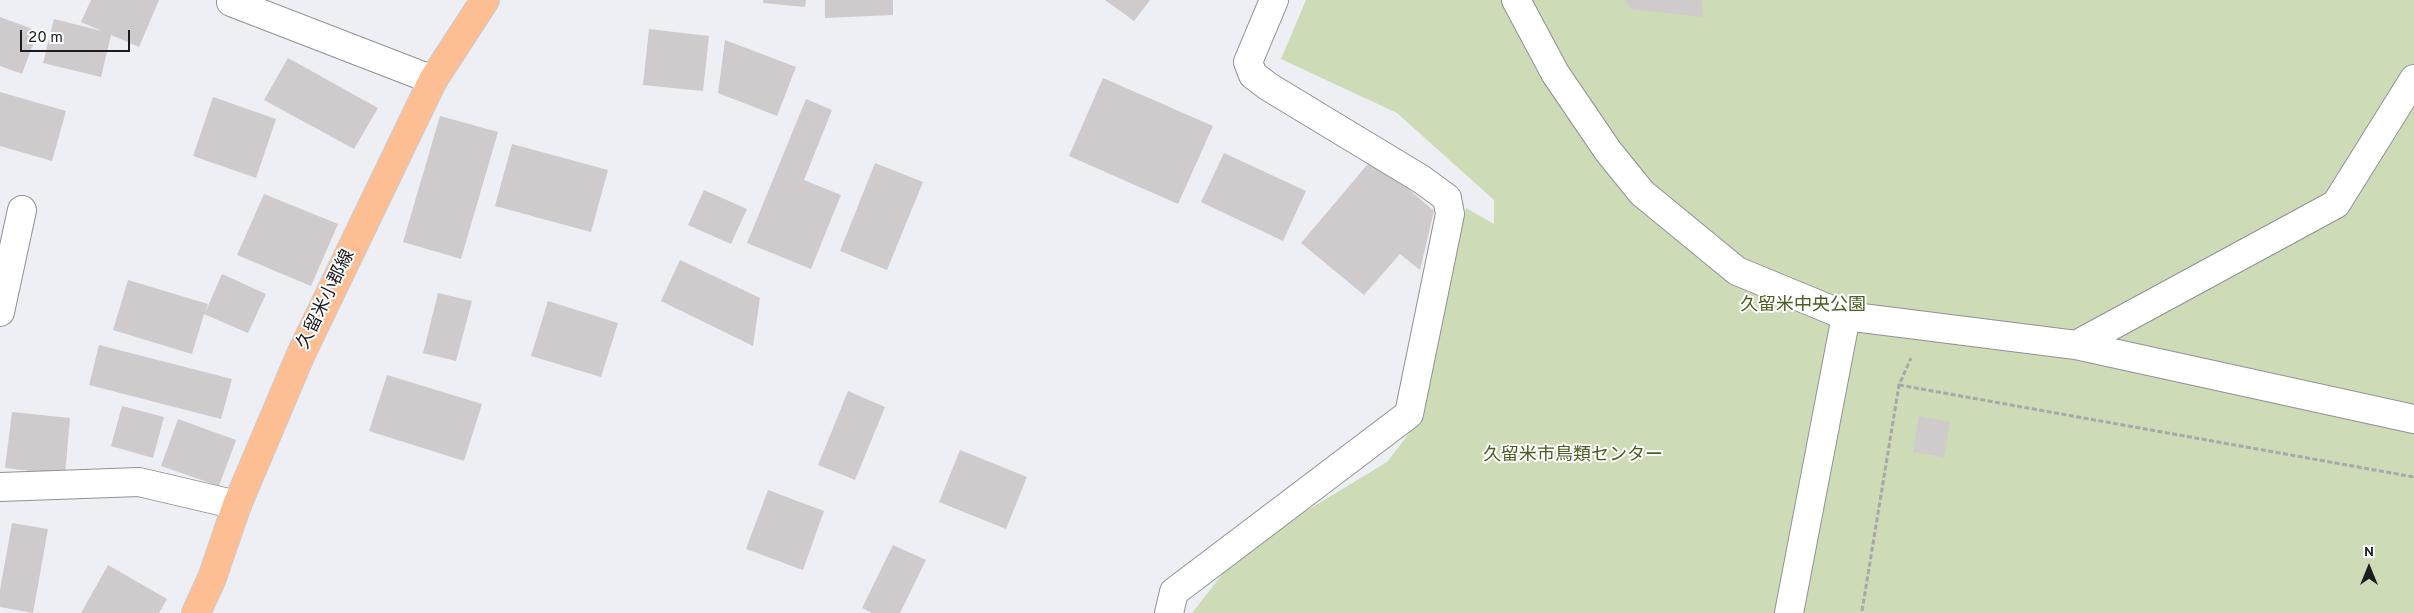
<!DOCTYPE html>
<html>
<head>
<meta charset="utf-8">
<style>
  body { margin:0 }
  #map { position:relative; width:2414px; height:613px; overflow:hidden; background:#eeeff4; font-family:Overpass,sans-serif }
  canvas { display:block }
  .north { position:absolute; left:2344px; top:543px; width:50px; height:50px; -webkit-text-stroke:4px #fcfdff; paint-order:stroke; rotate:0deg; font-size:14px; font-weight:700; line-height:20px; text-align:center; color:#1c1c1e }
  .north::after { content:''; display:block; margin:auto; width:18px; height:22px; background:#1c1c1e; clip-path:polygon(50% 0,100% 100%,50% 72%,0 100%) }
  .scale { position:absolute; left:20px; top:30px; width:110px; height:22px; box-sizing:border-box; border:2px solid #1c1c1e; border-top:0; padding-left:6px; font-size:15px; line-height:18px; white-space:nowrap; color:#1c1c1e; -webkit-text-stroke:4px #fcfdff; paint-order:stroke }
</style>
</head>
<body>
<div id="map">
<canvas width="2414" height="613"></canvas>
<div class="north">N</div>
<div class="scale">20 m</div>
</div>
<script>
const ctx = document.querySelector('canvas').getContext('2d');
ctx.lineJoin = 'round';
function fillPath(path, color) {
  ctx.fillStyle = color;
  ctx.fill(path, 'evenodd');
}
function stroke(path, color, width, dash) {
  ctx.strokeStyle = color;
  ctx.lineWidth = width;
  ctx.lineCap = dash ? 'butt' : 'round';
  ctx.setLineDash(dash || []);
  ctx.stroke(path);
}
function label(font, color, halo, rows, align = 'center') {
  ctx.font = font + ' Overpass,"Noto Sans JP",sans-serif';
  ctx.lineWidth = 4;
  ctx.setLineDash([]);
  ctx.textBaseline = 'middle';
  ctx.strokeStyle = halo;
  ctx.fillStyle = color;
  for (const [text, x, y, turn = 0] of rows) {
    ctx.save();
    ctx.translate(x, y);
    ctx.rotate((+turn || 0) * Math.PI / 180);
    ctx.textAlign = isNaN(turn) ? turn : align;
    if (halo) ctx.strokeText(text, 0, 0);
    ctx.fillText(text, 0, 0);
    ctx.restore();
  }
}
const green = new Path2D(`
  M1306,0H2414V613H1192L1234,559L1306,511L1387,462L1423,415L1466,208L1494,224V200L1397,113L1281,59Z`);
const building = new Path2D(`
  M91,0H159L139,47L111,35L101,77L43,63L54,19L102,31L81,22Z
  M763,0H806L805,7L763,3Z
  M825,0H893V15L825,18Z
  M1105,0H1150L1134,21Z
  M1625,0H1702L1703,17L1631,9Z
  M0,17L38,31L22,74L0,66Z
  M649,29L709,36L703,91L643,85Z
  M725,40L796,67L777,116L718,93Z
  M288,58L378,108L354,149L264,100Z
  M1103,78L1213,126L1178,204L1069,156Z
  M0,92L66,111L52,161L0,146Z
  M213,97L276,119L256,178L193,156Z
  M806,99L832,110L804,180L841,195L811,269L747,243Z
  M440,116L498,132L461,259L403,242Z
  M512,144L608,170L591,232L495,206Z
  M1224,153L1306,191L1283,241L1201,202Z
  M1373,158L1434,211L1420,270L1400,254L1364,295L1301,243Z
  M875,163L923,182L887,270L840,251Z
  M704,190L747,209L731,244L688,225Z
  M264,194L338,224L311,286L237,255Z
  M680,260L760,298L753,346L661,301Z
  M222,274L266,294L248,333L204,314L192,354L113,330L128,280L208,304L205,313Z
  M438,293L472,301L456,361L423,353Z
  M548,301L618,323L601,377L531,356Z
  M99,345L232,379L221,419L89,385Z
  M387,375L482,404L464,461L369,431Z
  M848,391L885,407L855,480L818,465Z
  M122,406L164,417L153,458L111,446Z
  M12,412L70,418L65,475L5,468Z
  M1919,416L1950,422L1944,457L1913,452Z
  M178,419L236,440L219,486L161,466Z
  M960,450L1027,477L1006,529L939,502Z
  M768,490L824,511L803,570L746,549Z
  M12,523L48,529L33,613L0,607V590Z
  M893,545L926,560L900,613H872L862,608Z
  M108,565L167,599L159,613H81Z`);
const path = new Path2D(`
  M1899,385L2414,477
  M1862,611L1899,385L1911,358`);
const minor = new Path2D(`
  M1516,0L1555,73L1608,151L1642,193L1737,271L1846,316L2076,345L2414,419
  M231,2L433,80
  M0,312L22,210
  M2076,345L2336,204L2414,79
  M0,487L139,482L237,505
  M1169,613L1174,592L1409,414L1450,214L1447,198L1421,179L1269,87L1253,75L1248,62L1274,0
  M1789,613L1846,316`);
const major = new Path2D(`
  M196,613L212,578L237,505L301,354L433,80L485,0`);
const streetNames = [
  ["久留米小郡線",327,300,-64]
];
const parkNames = [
  ["久留米中央公園",1803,306],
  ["久留米市鳥類センター",1573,456]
];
fillPath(green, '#cddbb6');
fillPath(building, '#cfcacc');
stroke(minor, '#909196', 30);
stroke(major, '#cdcdce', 30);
stroke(path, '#a8a8ac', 3, [5, 2.5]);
stroke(minor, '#fff', 28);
stroke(major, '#febe94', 28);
label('18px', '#1c1c1e', '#fcfdff', streetNames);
label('18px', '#4b5d1f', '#fcfdff', parkNames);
</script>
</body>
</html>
